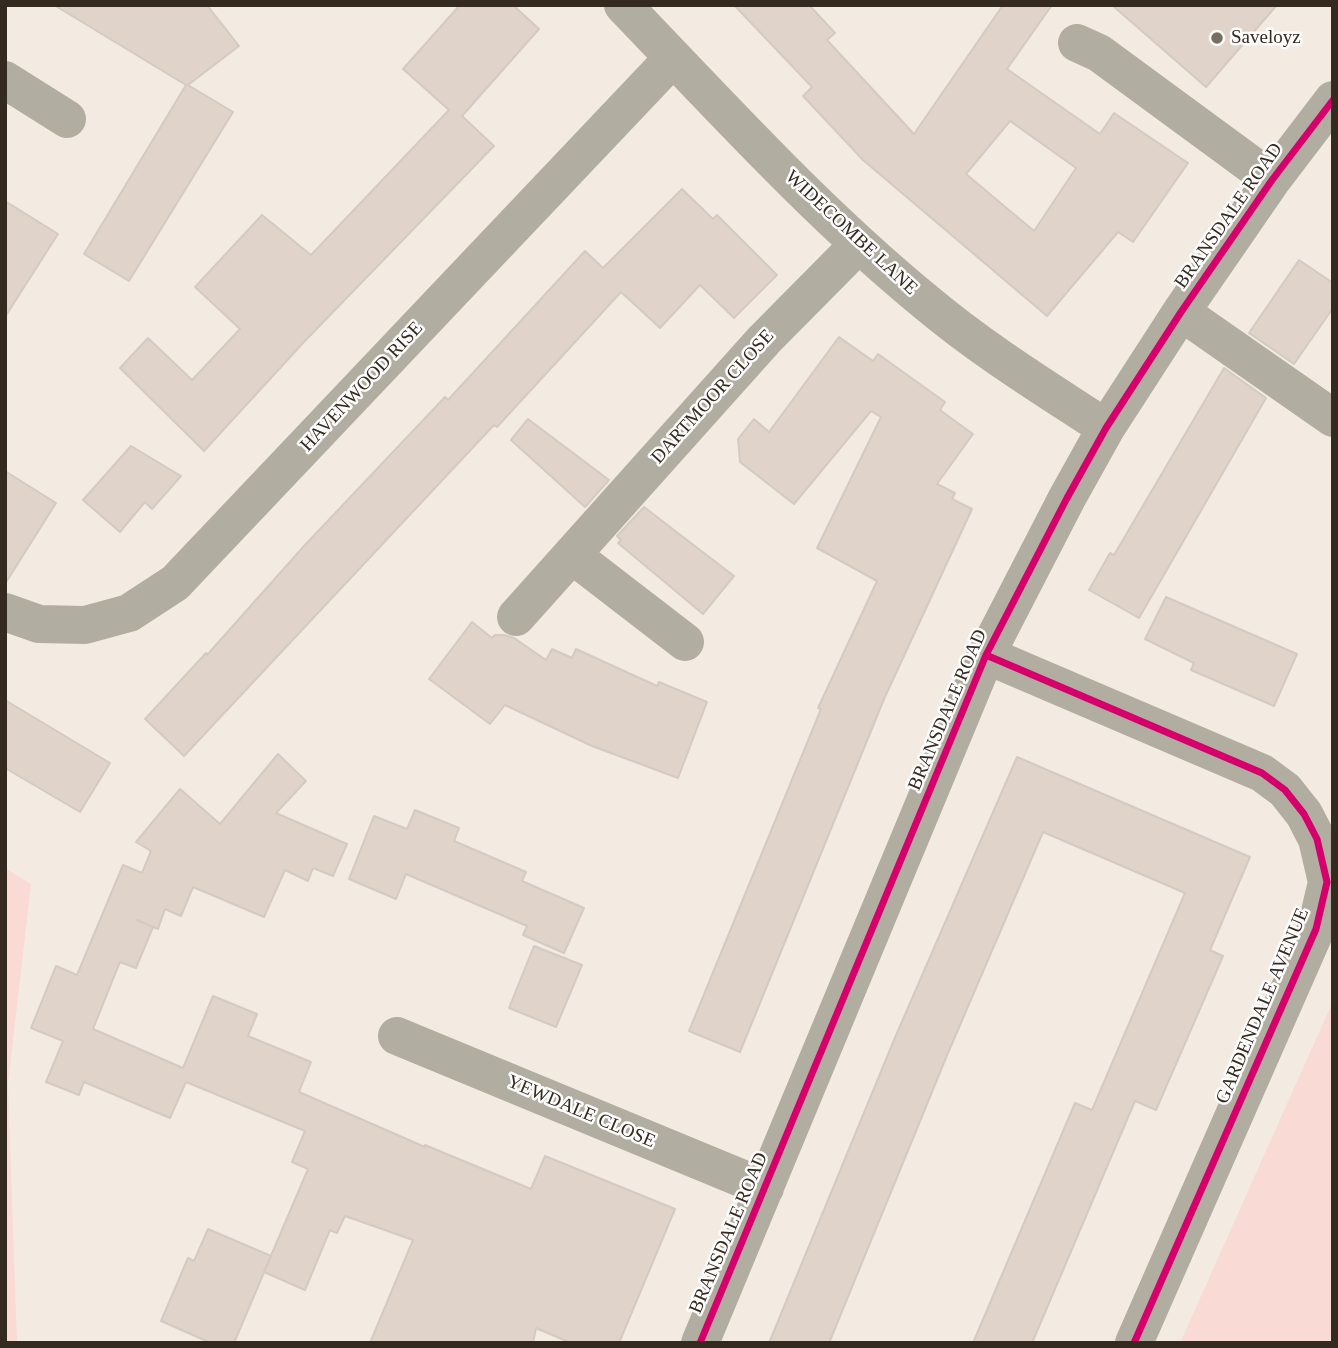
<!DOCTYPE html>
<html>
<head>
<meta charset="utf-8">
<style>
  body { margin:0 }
  #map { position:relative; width:1338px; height:1348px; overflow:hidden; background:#f3ebe2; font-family:Georgia,serif }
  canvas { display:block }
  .frame { position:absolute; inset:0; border:7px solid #342a1f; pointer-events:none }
</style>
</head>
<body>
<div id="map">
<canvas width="1338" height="1348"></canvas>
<div class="frame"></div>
</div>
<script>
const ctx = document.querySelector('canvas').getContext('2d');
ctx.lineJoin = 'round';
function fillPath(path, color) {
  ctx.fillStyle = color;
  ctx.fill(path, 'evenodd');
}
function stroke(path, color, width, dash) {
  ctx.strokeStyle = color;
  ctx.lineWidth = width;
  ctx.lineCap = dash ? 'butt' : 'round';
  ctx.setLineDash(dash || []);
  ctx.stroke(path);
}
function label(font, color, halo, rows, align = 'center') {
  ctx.font = font + ' Georgia,serif';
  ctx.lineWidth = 5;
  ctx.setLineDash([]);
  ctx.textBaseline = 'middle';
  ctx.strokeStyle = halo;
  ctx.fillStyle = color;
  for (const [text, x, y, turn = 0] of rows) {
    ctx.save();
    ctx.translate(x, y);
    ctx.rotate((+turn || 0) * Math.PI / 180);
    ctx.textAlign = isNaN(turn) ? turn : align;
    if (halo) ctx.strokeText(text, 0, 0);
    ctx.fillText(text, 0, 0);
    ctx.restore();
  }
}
const green = new Path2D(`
  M5,868L31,884L8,1084L17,1343H5Z
  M1333,1001V1337L1330,1343H1180Z`);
const building = new Path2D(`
  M54,5H207L239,46L188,85L233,112L129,281L84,254L186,85Z
  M460,5H513L539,29L462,116L494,146L303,343L204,451L120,368L148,338L192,380L240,329L195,287L262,215L311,255L449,110L403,69Z
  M734,5H809L835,33L827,40L914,134L1003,5H1052L1007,69L1100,134L1114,113L1188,163L1133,242L1118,232L1047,316L863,160L803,96L812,87ZM1010,121L1076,168L1034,231L966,174Z
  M1112,5H1277L1206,87Z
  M682,189L713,219L717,215L777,275L734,318L700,285L660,328L621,292L497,427L494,425L184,756L145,719L206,653L207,655L304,546L445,397L448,400L585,251L603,268Z
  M5,201L58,234L5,317Z
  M1299,260L1333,283V308L1294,364L1249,333Z
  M839,337L873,361L878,354L945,402L940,410L973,434L937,484L955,493L952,499L972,509L884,699L740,1052L689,1031L821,709L818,708L877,581L817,548L881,417L871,411L794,504L740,462L738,439L754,419L769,432Z
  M1224,368L1266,398L1139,618L1089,590L1110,553L1114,555Z
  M528,419L609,480L585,507L511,440Z
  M131,446L181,476L152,509L145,502L120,532L83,500Z
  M5,471L56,503L5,584Z
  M644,507L734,576L703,614L618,543L621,540L617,536Z
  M1166,597L1297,654L1274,706L1191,670L1194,663L1145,639Z
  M472,622L492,638L495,635H504L514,638L546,660L552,649L572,658L576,649L657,686L659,682L707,702L678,778L592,746L505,705L490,724L429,679Z
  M5,700L110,763L80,812L5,768Z
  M278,754L306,781L276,813L347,844L333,876L313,868L308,881L285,870L264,917L193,887L181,916L165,909L158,929L137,920L153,927L136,968L120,962L93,1029L183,1068L213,996L257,1014L248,1036L311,1062L299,1092L425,1147V1145L531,1189L545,1156L675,1209L619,1343H571L536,1328L533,1343H370L413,1240L345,1216L337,1233L330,1230L305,1290L264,1272L308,1169L292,1162L305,1131L186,1082L170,1118L84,1082L79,1095L46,1082L63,1041L31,1028L56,966L77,975L123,865L142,873L151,851L136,842L180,789L220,824Z
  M1017,757L1250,857L1210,950L1223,956L1156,1110L1135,1101L1032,1343H973L1075,1103L1092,1110L1185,893L1043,832L948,1053L829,1343H769L894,1040Z
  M415,810L459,828L454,841L526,872L522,881L584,908L564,953L523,935L527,926L406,874L396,899L349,879L374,816L407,829Z
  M534,946L582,965L556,1027L509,1008Z
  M208,1229L271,1256L234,1343H211L161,1321L188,1258L194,1261Z`);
const minor = new Path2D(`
  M623,5C721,107 817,213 927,303C983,350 1045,388 1106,428
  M1077,43L1099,53L1272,180
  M5,80L67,119
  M1181,312L1333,418
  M572,555L685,642
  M5,612L39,624L85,625L129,613L175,583L673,58
  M516,617L764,340L859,244
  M986,655L1262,773L1285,790L1304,814L1317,839L1327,882L1316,929L1134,1343
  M397,1036L765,1188
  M700,1343L986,655L1067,498L1106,428L1181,312L1272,180L1333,100`);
const cycleway = new Path2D(`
  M986,655L1262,773L1285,790L1304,814L1317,839L1327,882L1316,929L1134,1343
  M700,1343L986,655L1067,498L1106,428L1181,312L1272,180L1333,100`);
const markers = [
  [1217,38,7,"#776e63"]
];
const poiNames = [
  ["Saveloyz",1231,38]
];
const streetNames = [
  ["BRANSDALE ROAD",1229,216,-55],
  ["WIDECOMBE LANE",851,233,43],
  ["HAVENWOOD RISE",362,387,-47],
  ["DARTMOOR CLOSE",713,397,-48],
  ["BRANSDALE ROAD",948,710,-67],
  ["GARDENDALE AVENUE",1263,1006,-67],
  ["YEWDALE CLOSE",581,1112,23],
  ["BRANSDALE ROAD",729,1233,-67]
];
fillPath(green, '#f9dad4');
fillPath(building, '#e0d3ca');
stroke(building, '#d4cac3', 2);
stroke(minor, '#b2ada1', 38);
stroke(cycleway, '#d6006c', 7);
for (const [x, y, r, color] of markers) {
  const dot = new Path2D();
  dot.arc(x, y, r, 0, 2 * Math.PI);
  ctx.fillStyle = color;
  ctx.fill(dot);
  stroke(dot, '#fcfcfc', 2.5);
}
label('19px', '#342a1f', '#fcfcfc', poiNames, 'left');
label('19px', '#342a1f', '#fcfcfc', streetNames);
</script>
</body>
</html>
